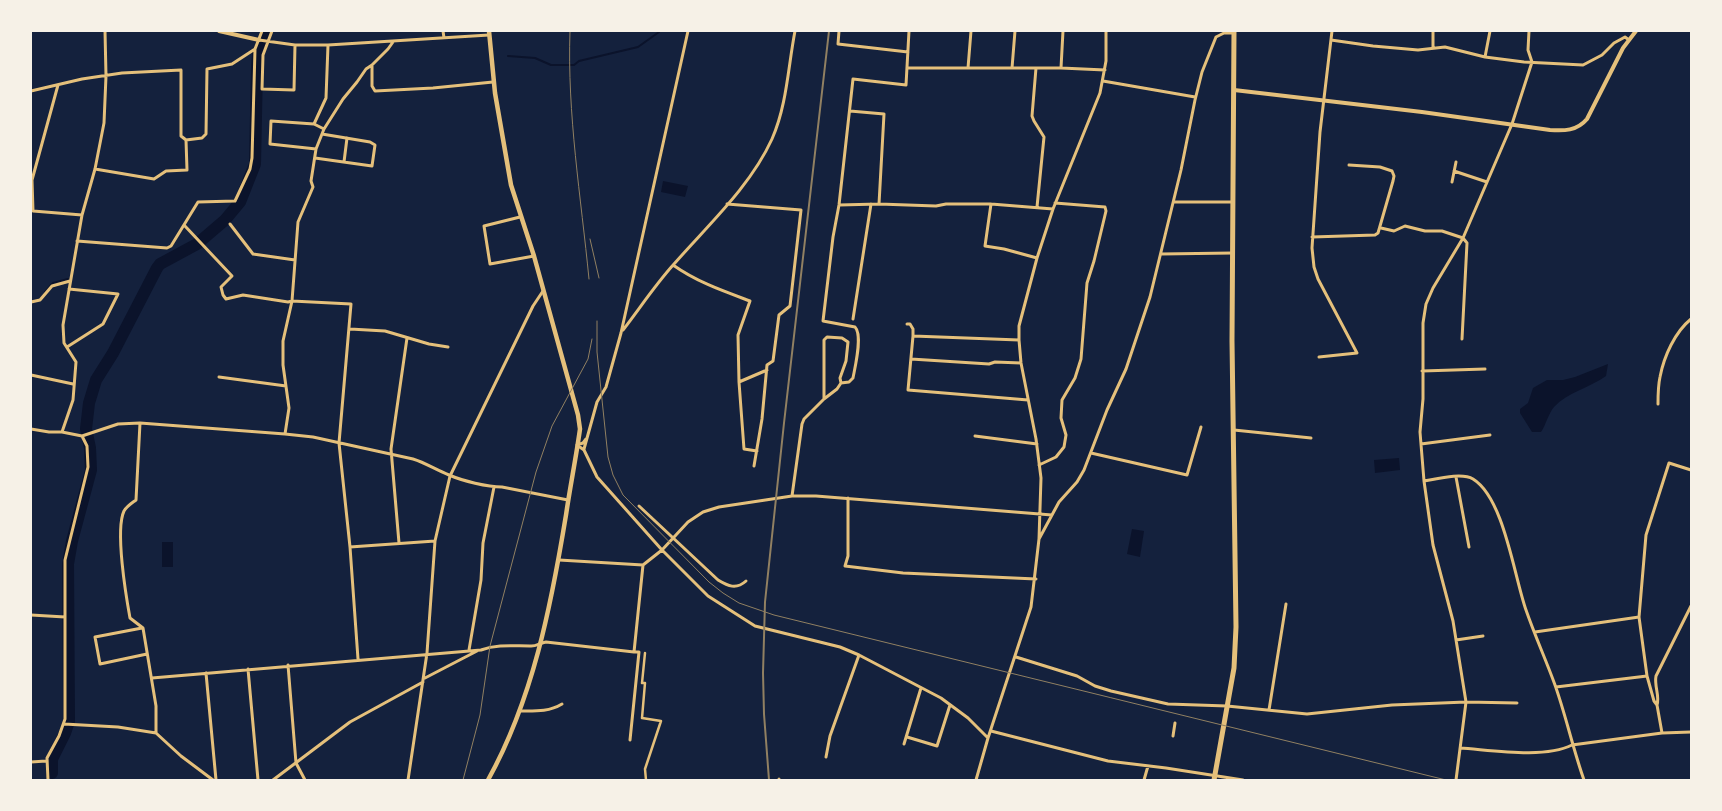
<!DOCTYPE html>
<html>
<head>
<meta charset="utf-8">
<style>
  body { margin:0 }
  #map { position:relative; width:1722px; height:811px; overflow:hidden; background:#14213d; font-family:Poppins,sans-serif }
  canvas { display:block }
  .frame { position:absolute; inset:0; border:32px solid #f6f1e7; pointer-events:none }
</style>
</head>
<body>
<div id="map">
<canvas width="1722" height="811"></canvas>
<div class="frame"></div>
</div>
<script>
const ctx = document.querySelector('canvas').getContext('2d');
ctx.lineJoin = 'round';
function fillPath(path, color) {
  ctx.fillStyle = color;
  ctx.fill(path, 'evenodd');
}
function stroke(path, color, width, dash) {
  ctx.strokeStyle = color;
  ctx.lineWidth = width;
  ctx.lineCap = dash ? 'butt' : 'round';
  ctx.setLineDash(dash || []);
  ctx.stroke(path);
}
const water = new Path2D(`
  M663,181L688,186L685,197L661,192Z
  M1608,364L1606,376C1589,388 1568,392 1554,407C1548,414 1546,425 1541,432H1532L1520,413V409L1528,403L1533,388L1547,380H1563L1575,377Z
  M1399,458L1400,470L1375,473L1374,460Z
  M1132,529L1144,531L1140,557L1127,554Z
  M162,542H173V567H162Z`);
const stream = new Path2D(`
  M508,56L535,58L551,65H574L579,61L638,47L659,32
  M45,292L53,283L68,279`);
const river = new Path2D(`
  M52,773V759L65,733L69,721L68,564L72,541L91,470L90,448L86,429L89,403L96,380L113,353L157,268L160,264L197,244L225,220L240,202L255,164L257,67L258,54L267,31`);
const pedestrian = new Path2D(`
  M645,653L642,683H645L642,718L661,721L645,769L646,780`);
const minor = new Path2D(`
  M272,31L263,55L262,89L294,90L295,45
  M443,31L444,38
  M839,31L838,44L908,52
  M1433,31V47
  M259,40L295,45H328L489,35
  M1331,40L1373,46L1418,50L1445,47L1485,57L1524,62L1583,65L1602,55L1614,43L1625,37L1629,40
  M393,42L388,49L372,65V86L375,91L433,88L493,82
  M1485,57L1490,31
  M907,68H1061L1105,70
  M968,68L971,31
  M1012,68L1015,31
  M1036,68L1032,116L1034,121L1044,137L1037,207
  M1061,68L1063,31
  M1103,81L1195,97
  M58,85L32,180L33,211L82,215
  M31,91L82,79L122,73L181,70V136L186,140L202,138L206,134L207,69L232,64L255,49
  M850,111L884,114L879,204
  M314,124L326,98L328,45
  M316,149L270,144L271,121L314,124L324,129
  M315,158L372,166L375,145L370,142L322,134
  M344,162L347,138
  M95,169L154,179L166,171L187,170L186,140
  M1454,171L1487,182
  M1452,182L1456,162
  M1174,202H1233
  M727,204L801,210L790,306L779,315L773,361L767,365L762,419L754,466
  M991,204L985,246L1004,249L1037,258
  M839,205L879,204L936,206L946,204H991L1053,209
  M520,217L484,226L490,264L534,256
  M230,224L253,254L295,260
  M184,225L232,276L221,287L223,295L226,299L243,295L288,302L292,301L351,304L339,443L350,547L358,659
  M1381,228L1394,231L1405,226L1425,231H1442L1463,238L1467,243L1462,339
  M1312,237L1375,235L1378,233L1393,181L1394,176L1392,171L1380,167L1349,165
  M77,241L167,248L171,246L198,202L235,201L250,169L252,158L255,49L262,31
  M1161,254L1233,253
  M673,265C697,282 723,291 750,301L738,335L739,382L744,449L757,451
  M31,302L40,300L52,286L70,281
  M853,319L871,204
  M907,324H910L913,329V336
  M350,329L385,331L429,344L448,347
  M623,330C640,308 655,285 674,264C708,225 750,187 772,139C787,105 788,67 795,31
  M1019,340L913,336L908,390L1028,400
  M67,347L103,324L118,294L69,289
  M1319,357L1357,353L1318,279L1314,267L1312,248L1320,132L1332,31
  M911,359L989,364L995,362L1021,363
  M1422,371L1485,369
  M31,375L73,384
  M219,377L286,386
  M739,382L767,370
  M841,383L849,382L853,378C855,367 863,335 855,327L823,321L833,237L839,205L853,79L906,85L909,31
  M1658,404C1658,395 1658,386 1660,377C1664,356 1675,332 1691,319
  M140,423L136,500C132,503 127,506 124,511C115,530 126,596 130,618L143,628L156,706V733
  M31,429L49,432H62L82,436L118,424L140,423L285,434L313,437L413,459C426,463 436,470 449,475C463,481 487,487 502,487L568,500
  M1234,430L1311,438
  M62,432L73,400L76,362L64,343L63,325L82,215L95,169L104,123L106,76L105,31
  M285,434L289,408L283,365V341L292,301L298,222L313,187L311,181L316,149L324,129L343,99L357,82L366,69L372,65
  M975,436L1037,444
  M586,439L583,443L577,445L584,450L597,477L662,550L708,596L755,626L840,647L859,655L941,698L968,718L988,738
  M1421,444L1490,435
  M584,449L597,402L606,387L621,333L688,31
  M1091,453L1187,475L1201,427
  M1039,465L1056,457L1064,447L1066,435L1061,418L1062,400L1075,378L1081,359L1087,283L1094,261L1106,211L1105,207L1055,203
  M1456,477L1469,547
  M1424,481C1436,479 1462,472 1473,479C1504,498 1514,576 1526,610C1535,636 1546,660 1555,685C1566,716 1573,749 1584,780
  M792,496L802,424L804,419L824,399L837,389L841,383L840,378L846,361L848,342L842,338L827,337L824,340V399
  M848,498V556L845,566L903,573L1036,579
  M639,506L718,580C728,586 736,590 746,581
  M1039,539L1041,478L1036,439L1021,363L1019,340V326L1037,258L1053,209L1100,93L1106,61V31
  M399,543L391,449L407,338
  M350,547L435,541
  M559,560L643,565L662,550L688,522L703,512L719,507L792,496H816L1052,515
  M31,615L65,617
  M142,628L95,637L100,664L147,654
  M1535,632L1639,617
  M1456,640L1483,636
  M469,650L481,580L483,543L494,487
  M634,652L643,565
  M1016,657L1077,676L1095,686L1111,691L1168,704L1227,706L1307,714L1392,705L1466,702L1517,703
  M288,665L296,763L305,780
  M248,669L258,780
  M206,673L216,780
  M152,678L481,650C497,644 513,646 530,646C535,647 540,643 546,642L634,652H639L630,740
  M425,678L477,651
  M1556,687L1647,676
  M1657,705L1654,701L1647,676L1639,617L1646,535L1669,463L1691,470
  M1269,710L1286,604
  M520,711C535,711 549,712 562,704
  M64,724L118,727L156,733L181,756L213,780
  M991,731L1108,761L1166,768L1243,780
  M1662,733L1657,705C1660,696 1654,686 1656,676L1691,606
  M1173,736L1175,723
  M907,737L937,746L950,705
  M904,744L921,688
  M1460,748C1491,750 1544,759 1572,745L1662,733L1691,732
  M826,757L830,736L859,655
  M31,762L46,761
  M779,779V780
  M48,780L47,758L59,736L65,719V560L88,467L87,446L82,436
  M273,780L350,722L423,682
  M408,780L427,653L435,541L450,476L533,306L543,291
  M976,780L988,738L1031,607L1039,539L1059,502L1077,482L1084,470L1107,410L1126,369L1150,297L1181,170L1195,100L1202,72L1216,37L1224,33H1234
  M1144,780L1148,766
  M1456,780L1466,702L1453,621L1433,545L1424,481L1420,432L1423,399V323L1426,304L1433,288L1463,238L1512,124L1532,62L1528,50L1529,31`);
const tertiary = new Path2D(`
  M219,31L259,40
  M1234,90L1422,112L1550,130C1564,131 1577,131 1587,119L1623,48L1636,31`);
const secondary = new Path2D(`
  M488,780C533,699 551,606 566,515C570,487 576,458 580,429L578,415L534,256L511,185L495,93L489,31`);
const primary = new Path2D(`
  M1214,780L1234,668L1236,627L1232,341L1234,31`);
const tram = new Path2D(`
  M570,31C567,114 581,197 589,279
  M590,239L599,278
  M597,321V352L608,457L613,475L623,495L709,582L723,593L739,603L774,615L1446,780
  M463,780L480,715L490,646L536,472L552,426L588,359L592,339`);
const rail = new Path2D(`
  M769,780L764,714L763,673L765,602L784,423L829,31`);
fillPath(water, '#0b132b');
stroke(stream, '#0b132b', 2);
stroke(river, '#0b132b', 12);
stroke(pedestrian, '#e5c07b', 2.5);
stroke(minor, '#e5c07b', 3);
stroke(tertiary, '#e5c07b', 4);
stroke(secondary, '#e5c07b', 4.5);
stroke(primary, '#e5c07b', 5);
stroke(tram, '#918062', 1);
stroke(rail, '#918062', 2);
</script>
</body>
</html>
